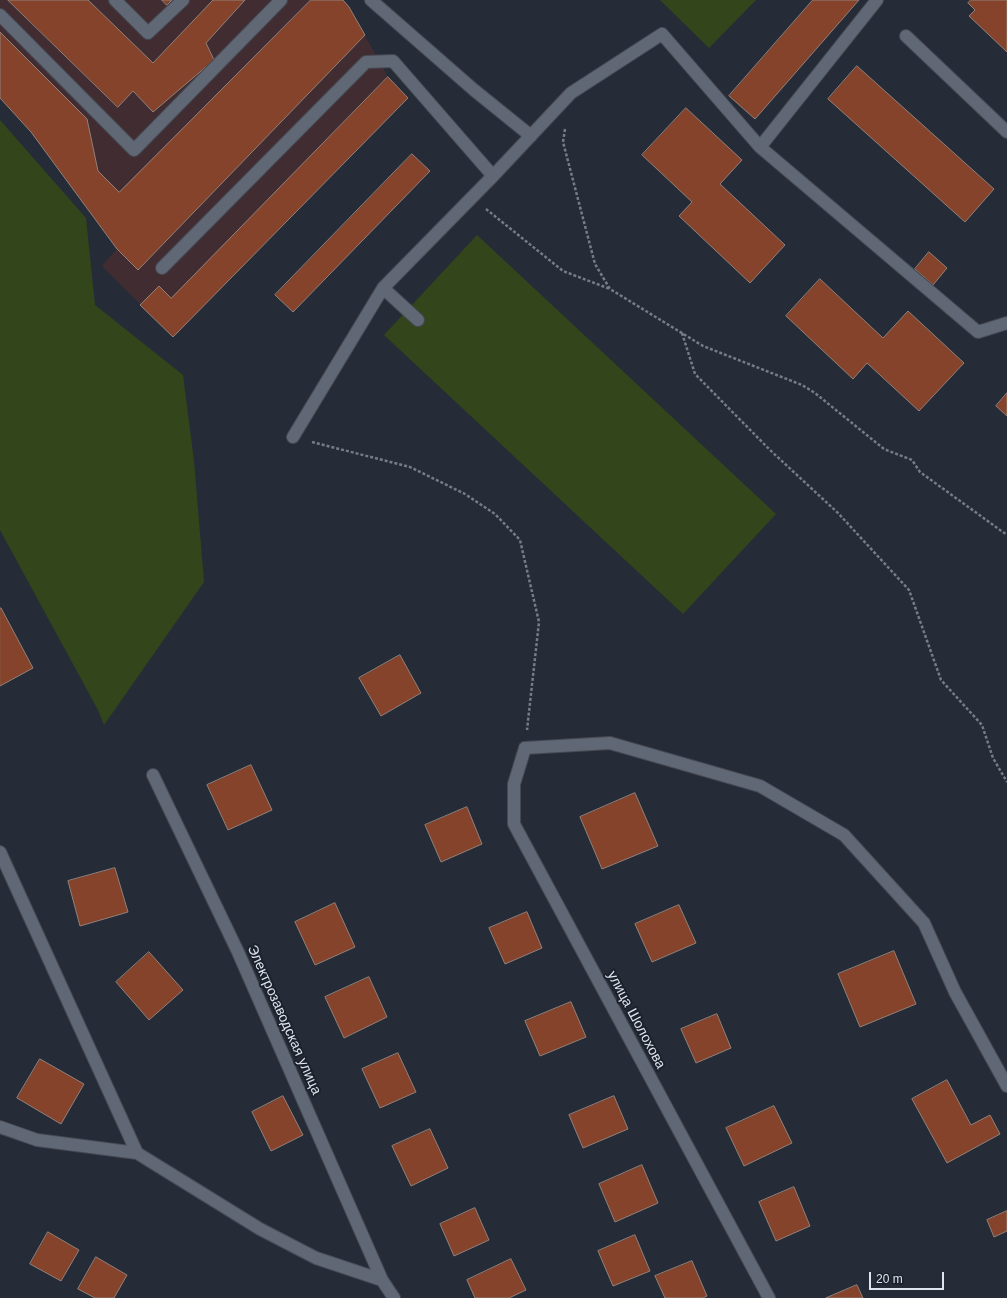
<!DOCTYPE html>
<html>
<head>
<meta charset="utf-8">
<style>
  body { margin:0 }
  #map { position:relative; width:1007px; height:1298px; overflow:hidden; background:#262c37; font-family:Helvetica,sans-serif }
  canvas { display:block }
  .scale { position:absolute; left:869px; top:1272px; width:75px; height:18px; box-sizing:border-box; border:2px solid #e0e4ec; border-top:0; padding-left:5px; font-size:12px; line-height:14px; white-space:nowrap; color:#e0e4ec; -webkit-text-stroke:3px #1c222d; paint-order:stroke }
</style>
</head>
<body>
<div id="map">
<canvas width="1007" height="1298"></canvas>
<div class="scale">20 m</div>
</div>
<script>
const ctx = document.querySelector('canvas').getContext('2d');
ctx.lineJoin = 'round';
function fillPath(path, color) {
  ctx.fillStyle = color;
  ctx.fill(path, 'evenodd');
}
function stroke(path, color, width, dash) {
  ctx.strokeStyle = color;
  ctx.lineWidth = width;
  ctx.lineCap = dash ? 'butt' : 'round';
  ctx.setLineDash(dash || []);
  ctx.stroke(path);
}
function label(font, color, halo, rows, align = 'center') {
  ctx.font = font + ' Helvetica,sans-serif';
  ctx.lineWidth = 4;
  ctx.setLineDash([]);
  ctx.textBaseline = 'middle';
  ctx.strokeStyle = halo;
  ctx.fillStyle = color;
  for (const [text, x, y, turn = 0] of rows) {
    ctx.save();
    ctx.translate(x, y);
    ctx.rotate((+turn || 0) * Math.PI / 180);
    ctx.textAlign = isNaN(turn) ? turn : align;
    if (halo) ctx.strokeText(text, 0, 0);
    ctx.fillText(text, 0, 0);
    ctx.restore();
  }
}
const industrial = new Path2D(`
  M0,0H343L349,7L388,77L408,98L173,337L102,266L117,249L31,132L0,98Z`);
const green = new Path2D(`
  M660,0H756L709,48Z
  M0,120L86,218L95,305L183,375L194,461L204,582L104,725L98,710L0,530Z
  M477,235L776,514L683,614L384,335Z`);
const building = new Path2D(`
  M8,0H88L153,63L213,0H245L206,43L214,60L153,112L133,91L118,107Z
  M162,0H172L167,5Z
  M311,0H343L349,7L365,35L138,270L117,249L31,132L0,98V32L87,119L98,171L119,192Z
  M813,0H859L755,119L729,96Z
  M971,0H1007V52L969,16L975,10L968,3Z
  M857,66L994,189L965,222L828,99Z
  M388,77L408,98L173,337L140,305L159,286L171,298Z
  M686,108L742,160L720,184L785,245L750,283L679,216L692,202L642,155Z
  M412,154L430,171L293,312L275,295Z
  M929,252L947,268L933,285L915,269Z
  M820,279L883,338L908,311L964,363L919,411L867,363L853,379L786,316Z
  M1007,393V416L996,406Z
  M0,608H1L33,668L0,686Z
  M400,655L421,693L381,716L359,678Z
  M251,765L272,810L228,830L207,785Z
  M635,793L658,846L602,869L580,817Z
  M467,807L482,844L441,862L425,825Z
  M115,868L128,912L80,926L68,881Z
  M335,903L355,947L315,965L295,922Z
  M679,905L696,943L652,962L635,924Z
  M527,912L542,948L505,964L489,928Z
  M894,951L916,1004L860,1027L838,974Z
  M149,952L183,990L149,1020L116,982Z
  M369,977L387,1017L344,1038L325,997Z
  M571,1002L586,1037L540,1056L525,1021Z
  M717,1014L731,1048L696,1063L681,1029Z
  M398,1053L416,1092L380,1108L362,1069Z
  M40,1059L84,1084L61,1124L17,1098Z
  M947,1080L971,1125L990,1115L1000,1134L947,1163L912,1099Z
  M283,1096L303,1135L271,1151L252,1112Z
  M614,1096L628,1129L583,1148L569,1115Z
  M774,1106L792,1143L744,1166L726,1128Z
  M430,1129L448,1168L411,1186L392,1146Z
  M642,1165L658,1203L615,1222L599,1184Z
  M794,1187L810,1226L776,1241L759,1202Z
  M475,1208L489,1240L454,1256L440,1224Z
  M1007,1211V1231L994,1237L987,1220Z
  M48,1232L79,1250L61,1281L30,1264Z
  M635,1235L650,1271L613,1286L598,1251Z
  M96,1257L127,1275L114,1298H95L78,1289Z
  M511,1259L526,1290L509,1298H475L467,1280Z
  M692,1261L707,1296L703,1298H665L655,1276Z
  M857,1285L863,1298H826Z`);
const path = new Path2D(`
  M565,129L563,142L595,264L610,289L703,346L802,385L815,393L884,449L912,460L920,472L1007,535
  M486,209L563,271L610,289
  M682,333L695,374L770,450L838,513L909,590L941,680L982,725L993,758L1007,782
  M312,442L410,467L465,494L495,514L520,540L539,622L527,730`);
const lane = new Path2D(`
  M115,0L148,33L183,0
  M371,0L474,90L531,136
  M0,15L134,150L281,0
  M906,36L1007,132
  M760,147L877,0
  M162,268L366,62L393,61L493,176
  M383,288L418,320
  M293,437L383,288L493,176L571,93L662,34L760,147L978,332L1007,323
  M525,748L610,743L760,786L844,835L924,923L955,992L1007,1086`);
const street = new Path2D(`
  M525,748L514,784V824L769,1298
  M153,775L238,952L382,1280L394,1298
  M0,852L137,1153
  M0,1127L37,1140L137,1153L260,1229L316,1258L382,1280`);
const streetNames = [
  ["Электрозаводская улица",284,1020,66],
  ["улица Шолохова",636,1020,62]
];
fillPath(industrial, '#412d31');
fillPath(green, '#33451a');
fillPath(building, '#84432a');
stroke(building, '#92817b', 1);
stroke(lane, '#454a54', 14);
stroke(street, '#454a54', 14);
stroke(path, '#767c85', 2.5, [3, 2]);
stroke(lane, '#616875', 12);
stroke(street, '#616875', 12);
label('14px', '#e0e4ec', '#1c222d', streetNames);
</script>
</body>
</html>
